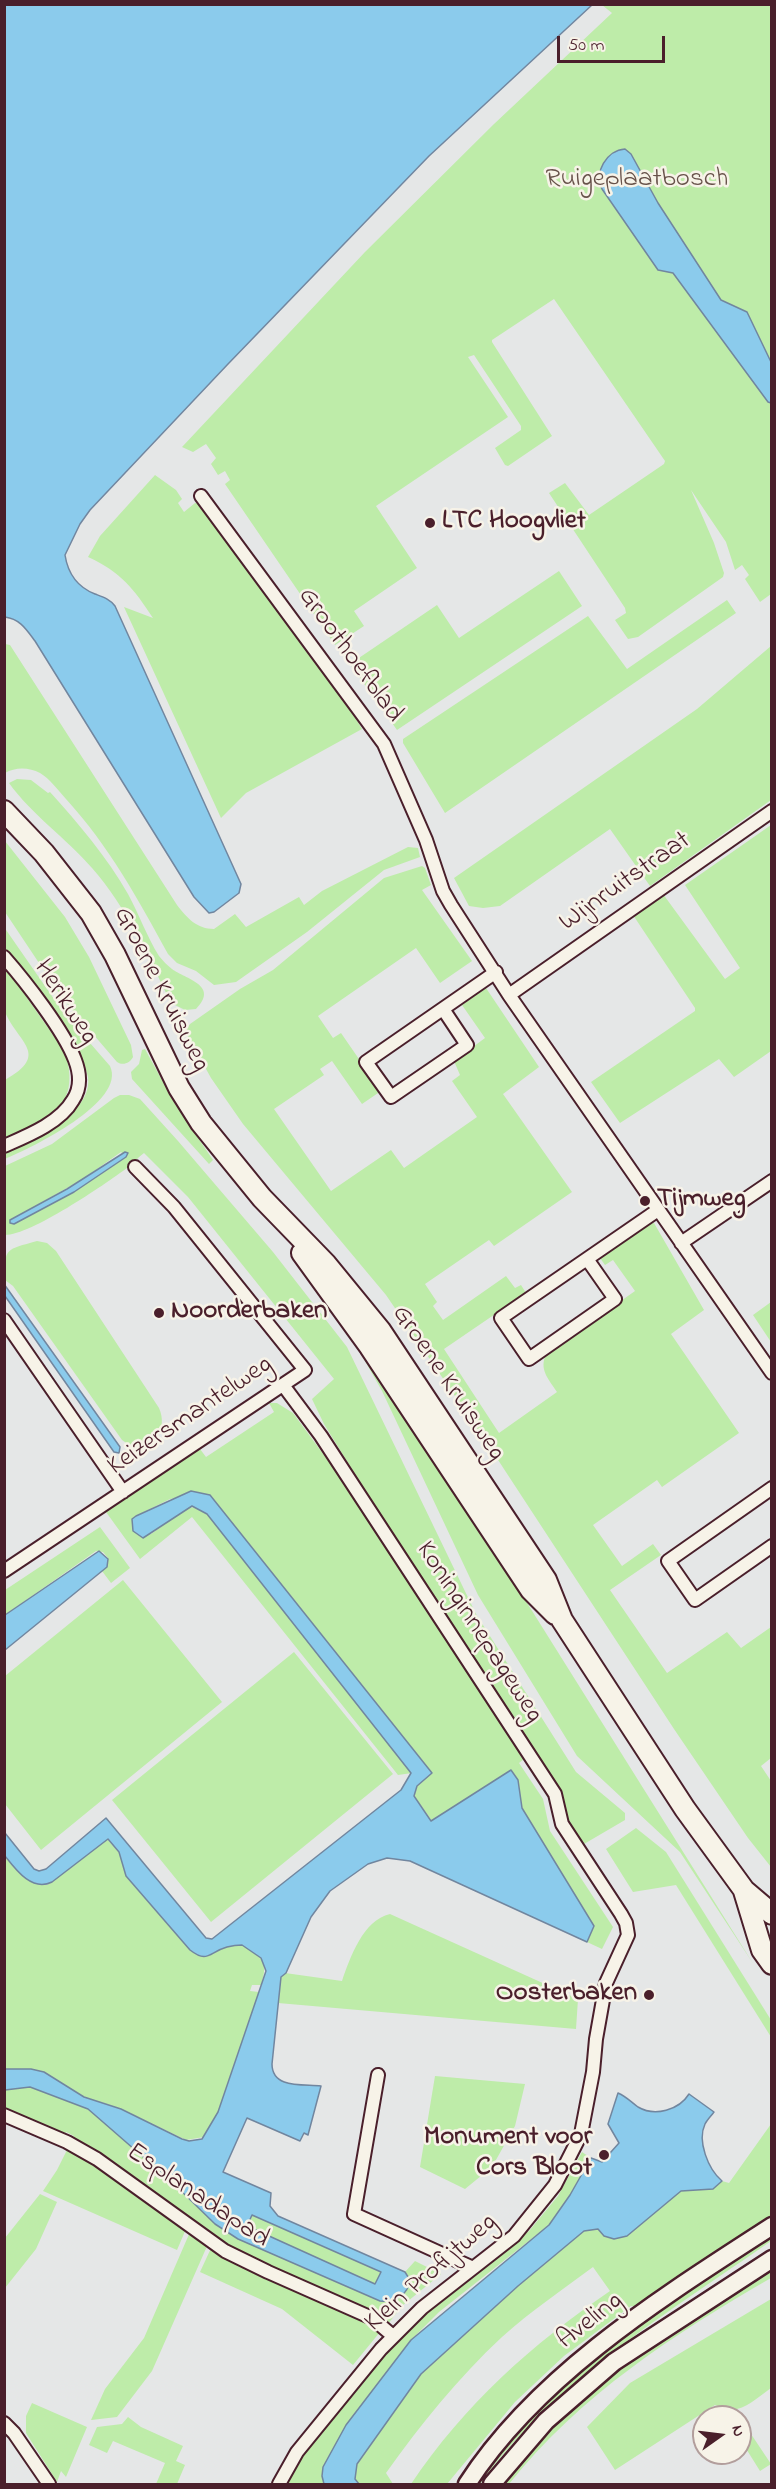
<!DOCTYPE html>
<html>
<head>
<meta charset="utf-8">
<style>
  body { margin:0 }
  #map { position:relative; width:776px; height:2489px; overflow:hidden; background:#e5e7e7; font-family:"Indie Flower",sans-serif }
  canvas { display:block }
  .frame { position:absolute; inset:0; border:6px solid #4a1f2b; pointer-events:none }
  .north { position:absolute; left:692px; top:2405px; width:60px; height:60px; box-sizing:border-box; background:#f7f3e8; border:2px solid #b29e9c; border-radius:50%; rotate:76deg; font-size:16px; font-weight:700; line-height:24px; text-align:center; color:#4a1f2b }
  .north::after { content:''; display:block; margin:auto; width:21px; height:27px; background:#4a1f2b; clip-path:polygon(50% 0,100% 100%,50% 72%,0 100%) }
  .scale { position:absolute; left:557px; top:36px; width:108px; height:27px; box-sizing:border-box; border:3px solid #4a1f2b; border-top:0; padding-left:8px; font-size:18px; line-height:21px; white-space:nowrap; color:#4a1f2b; -webkit-text-stroke:4px #f7f3e8; paint-order:stroke }
</style>
</head>
<body>
<div id="map">
<canvas width="776" height="2489"></canvas>
<div class="frame"></div>
<div class="north">N</div>
<div class="scale">50 m</div>
</div>
<script>
const ctx = document.querySelector('canvas').getContext('2d');
ctx.lineJoin = 'round';
function fillPath(path, color) {
  ctx.fillStyle = color;
  ctx.fill(path, 'evenodd');
}
function stroke(path, color, width, dash) {
  ctx.strokeStyle = color;
  ctx.lineWidth = width;
  ctx.lineCap = dash ? 'butt' : 'round';
  ctx.setLineDash(dash || []);
  ctx.stroke(path);
}
function label(font, color, halo, rows, align = 'center') {
  ctx.font = font + ' "Indie Flower",sans-serif';
  ctx.lineWidth = 5;
  ctx.setLineDash([]);
  ctx.textBaseline = 'middle';
  ctx.strokeStyle = halo;
  ctx.fillStyle = color;
  for (const [text, x, y, turn = 0] of rows) {
    ctx.save();
    ctx.translate(x, y);
    ctx.rotate((+turn || 0) * Math.PI / 180);
    ctx.textAlign = isNaN(turn) ? turn : align;
    if (halo) ctx.strokeText(text, 0, 0);
    ctx.fillText(text, 0, 0);
    ctx.restore();
  }
}
const green = new Path2D(`
  M602,5H771V594L760,602L745,579L749,575L742,565L735,570L726,542L691,490L714,543L724,573L723,577L638,637L628,639L615,620L626,613L625,608L549,493L565,483L589,515L664,464L665,461L554,299L492,340V342L552,436L508,466L505,465L495,448L521,430V426L474,355L468,357L508,417L376,506L417,568L354,611L364,626L335,645L225,484L230,480L225,471L218,475L211,464L216,458L206,444L193,452L182,447L365,252L494,124L612,13Z
  M155,475L176,490L182,499L178,503L184,512L195,503L200,504L344,699L362,729L246,793L221,818L124,607L153,618C134,589 121,572 88,557L100,536Z
  M559,571L582,606L397,730L350,664L437,605L459,638Z
  M727,600L736,613L445,813L403,743V739L588,616L627,669Z
  M5,644L10,645L177,905C187,918 197,929 214,929L235,914L246,927L299,897L304,905L322,891L408,847L418,848L420,857L384,870L307,932L236,982L214,985L196,971L177,963L168,954C138,899 109,846 66,799C58,790 50,779 40,773C29,767 15,767 5,773Z
  M771,646V800L650,886L610,829L500,906L483,908L469,906L454,878L697,709Z
  M17,779L31,780L48,793L50,792C78,823 107,857 128,894C139,914 147,937 159,956C163,961 167,965 172,969C185,979 220,985 196,1009L185,1010L171,1003C148,956 127,908 92,868C66,838 32,815 9,783Z
  M771,825V1051L734,1077L719,1059L620,1123L591,1082L695,1011V1008L633,915L663,894L725,979L740,968L685,885Z
  M5,841L65,917L89,957L131,1045L133,1057C130,1063 123,1066 117,1062L63,999L5,912Z
  M422,866L425,868L431,885L422,890L472,961L440,983L416,948L318,1016L333,1038L341,1033L381,1091L362,1104L332,1061L320,1069L324,1075L274,1109L331,1191L391,1150L404,1168L477,1117L452,1081L460,1075L454,1061L485,1038L462,1005L486,988L539,1067L503,1094L572,1192L494,1246L489,1240L425,1284L437,1302L433,1306L443,1320L506,1276L515,1288L521,1285L526,1293L444,1349L499,1433L557,1392C548,1378 539,1370 546,1354L635,1291L613,1260L605,1265L600,1258L648,1224L654,1223L704,1310L671,1334L739,1433L662,1487L657,1480L593,1525L622,1566L653,1544L661,1555L610,1590L667,1673L727,1632L741,1648L771,1627V1758L761,1766L771,1781V1867L748,1838L674,1729L485,1440L386,1295L243,1124L211,1078L185,1031L190,1024L240,989L273,970L384,878Z
  M4,927L63,1012L110,1066C127,1102 31,1148 5,1159V1150L74,1110C83,1102 90,1090 88,1077C85,1053 22,972 5,949Z
  M4,965L65,1052C82,1107 48,1120 5,1140V1080C51,1054 18,1043 5,1012C1,1003 5,976 4,965Z
  M145,1049L175,1104L213,1160L209,1164L132,1079L131,1072L139,1064L142,1050Z
  M120,1095H129L140,1099L178,1141L273,1252L347,1347L476,1614L576,1772L625,1813V1820L584,1844L566,1817L562,1791L413,1569L324,1424L312,1399L334,1379L188,1197L144,1153C138,1157 133,1164 127,1168C104,1185 31,1235 5,1235V1166L52,1144L114,1098ZM121,1152L126,1157L74,1192L14,1224V1218L83,1179Z
  M37,1241L47,1243L56,1251L159,1408C171,1435 143,1458 122,1440L13,1286L5,1280C4,1247 6,1250 37,1241Z
  M771,1302V1342L753,1315Z
  M348,1331L487,1539L754,1965L680,1852L577,1756L478,1595L382,1391Z
  M269,1403H277L293,1413L341,1478L524,1759L519,1763L543,1799L550,1831L613,1927L602,1949L587,1942L594,1926L522,1808L518,1780L511,1770L432,1821L414,1796L417,1786L432,1773L210,1495L170,1499L136,1516L151,1534L187,1508L196,1507L207,1514L412,1773L398,1775L192,1517L140,1559L106,1512L200,1449L206,1457L274,1412Z
  M100,1527L130,1568L111,1583L102,1571L107,1567L108,1558L103,1552L96,1551L5,1615V1590Z
  M123,1580L222,1702L41,1850L5,1804V1676Z
  M294,1652L393,1774L211,1922L112,1800Z
  M636,1828L666,1852L771,2020V2037L676,1885L633,1892L606,1849Z
  M107,1839L119,1852L126,1876L190,1950C208,1964 209,1952 227,1947C231,1946 237,1945 242,1944C262,1958 269,1960 261,1985H252L250,1991L259,1992L218,2112L204,2137L186,2140L121,2109L101,2102L173,2183L215,2224L238,2239L383,2302L408,2275L405,2272L415,2261L441,2274L402,2306L388,2324L230,2248L73,2140L74,2136L66,2132L64,2136L5,2110L4,1856C15,1868 29,1886 47,1885Z
  M390,1914L578,1999L576,2029L278,2003L281,1977L285,1973L342,1981C350,1958 363,1920 390,1914Z
  M435,2076L525,2084L515,2126L492,2167L465,2189L420,2167Z
  M771,2124V2220L642,2307L631,2306L564,2356L515,2402L447,2484H411C465,2404 531,2345 610,2291L593,2267C562,2290 531,2311 502,2337C458,2378 421,2424 386,2473L393,2484H359L355,2479L357,2464L421,2374L518,2286L584,2231L598,2229L604,2236H627L681,2190L712,2189L722,2181L729,2183Z
  M68,2148L99,2165L186,2229L177,2250L43,2191L57,2170Z
  M582,2152L591,2158L570,2195L549,2225L439,2312L411,2340L322,2476L324,2484H287L303,2454L391,2346L441,2298L529,2231L558,2196Z
  M40,2194L57,2202L36,2249L5,2288V2238Z
  M252,2215L381,2272L375,2284L247,2226Z
  M190,2232L208,2244L152,2371L117,2417L91,2420L105,2389L144,2338Z
  M771,2233V2241C668,2313 555,2380 480,2484H472L529,2413L618,2335Z
  M212,2246L372,2323L380,2332L353,2365L282,2309L200,2272Z
  M771,2271V2278C674,2334 580,2395 509,2484H501L566,2414L623,2366L712,2304Z
  M771,2299V2388C751,2402 740,2417 715,2405L615,2470L587,2427L630,2383Z
  M32,2403L87,2427L66,2477L61,2471L57,2482L26,2433V2416Z
  M128,2417L141,2427L183,2446L176,2461L185,2465L177,2484H156L165,2463L113,2441L107,2453L89,2445L97,2427L122,2424Z
  M743,2422L771,2464L760,2471L740,2439V2424Z`);
const water = new Path2D(`
  M4,5H592L429,156L228,364L90,510L80,524L65,555C68,574 77,587 95,594C103,597 110,599 115,606L241,884L239,893L214,912L209,913L194,897L35,641C26,629 20,619 5,617Z
  M625,149L631,154L658,203L721,300L747,312L771,362V403L768,402L673,273L658,270L602,189C593,173 607,150 625,149Z
  M125,1152L128,1153L126,1157L74,1192L14,1224L10,1223V1220L67,1189Z
  M4,1284L120,1447L119,1453L114,1452L5,1296Z
  M191,1491L210,1495L432,1773L417,1786L414,1796L431,1821L511,1770L518,1780L522,1808L594,1926L587,1942L410,1861L387,1858L368,1864L330,1891L311,1917L286,1973L281,1977L272,2064C272,2089 303,2084 321,2086L308,2135L304,2133L300,2141L247,2118L223,2172L271,2193L270,2206L278,2216L405,2272L410,2280C408,2295 395,2303 380,2301L238,2239L215,2224L173,2183L88,2109L30,2087L5,2090V2069H31L44,2072L84,2097L121,2109L182,2139L189,2141L202,2139L218,2112L266,1971L261,1958L242,1945C237,1945 231,1946 227,1947C209,1952 208,1964 190,1950L126,1876L119,1852L108,1839L52,1882C32,1892 16,1870 5,1856V1833L34,1869L39,1871L46,1869L106,1818L206,1938L212,1939L401,1790L411,1773L207,1514L192,1506L143,1538L133,1531L132,1519L136,1516ZM252,2215L381,2272L375,2284L247,2226Z
  M99,1551L108,1559L107,1567L5,1650V1615Z
  M618,2093C627,2097 631,2102 638,2107C655,2117 679,2110 689,2094L714,2112C711,2116 707,2120 705,2124C697,2141 708,2169 722,2181L713,2189L681,2191L627,2236L614,2239L604,2236L598,2229L584,2231L518,2286L421,2374L357,2464L355,2479L359,2484H324L322,2476L323,2467L346,2425L411,2340L549,2225L570,2195L591,2158L602,2162L619,2143L608,2124Z`);
const street = new Path2D(`
  M201,496L384,744L426,840L443,891L451,905L509,995L772,1373
  M4,957C26,982 64,1031 75,1060C80,1073 81,1088 73,1100C60,1123 27,1136 4,1146
  M509,995L772,811
  M443,1009L467,1045L391,1097L366,1062L496,972
  M681,1243L772,1181
  M587,1259L615,1299L529,1359L501,1318L658,1210
  M4,1320L123,1492
  M772,1488L668,1561L695,1600L772,1546
  M4,1571L305,1370L174,1207L135,1167
  M378,2075L354,2214L471,2267
  M4,2115L67,2142L97,2159L225,2251L268,2272L372,2318L393,2336
  M4,2423L14,2433L49,2484
  M279,2484L297,2452L381,2349L422,2308L514,2236L555,2185L581,2134L593,2072L596,2039L606,1983L628,1935L626,1923L621,1914L562,1824L555,1794L321,1436L283,1385`);
const secondary = new Path2D(`
  M467,2484C538,2374 664,2296 772,2226
  M492,2484L546,2421L614,2362L772,2259`);
const primary = new Path2D(`
  M4,811L44,853L91,913L115,955L179,1088L201,1123L262,1198L326,1264L380,1330L546,1580L562,1620L685,1809L744,1890L772,1914
  M302,1253L370,1347L531,1590L555,1614
  M744,1891L762,1950L772,1964`);
const markers = [
  [430,523,6,"#4a1f2b"],
  [645,1201,6,"#4a1f2b"],
  [159,1313,6,"#4a1f2b"],
  [649,1995,6,"#4a1f2b"],
  [604,2155,6,"#4a1f2b"]
];
const parkNames = [
  ["Ruigeplaatbosch",637,181]
];
const poiNames = [
  ["LTC Hoogvliet",442,523],
  ["Tijmweg",657,1201],
  ["Noorderbaken",171,1313],
  ["Oosterbaken",637,1995,"right"],
  ["Monument voor",592,2139,"right"],
  ["Cors Bloot",592,2170,"right"]
];
const streetNames = [
  ["Groothoefblad",349,656,54],
  ["Wijnruitstraat",626,883,-35],
  ["Groene Kruisweg",160,990,63],
  ["Herikweg",64,1003,57],
  ["Groene Kruisweg",447,1384,56],
  ["Keizersmantelweg",191,1417,-34],
  ["Koninginnepageweg",478,1633,57],
  ["Esplanadapad",197,2197,34],
  ["Klein Profijtweg",432,2274,-41],
  ["Aveling",591,2322,-38]
];
fillPath(green, '#beeca9');
fillPath(water, '#8bcbec');
stroke(water, '#71869f', 1.5);
stroke(street, '#4a1f2b', 16);
stroke(secondary, '#4a1f2b', 21);
stroke(primary, '#4a1f2b', 24);
stroke(street, '#f7f3e8', 12);
stroke(secondary, '#f7f3e8', 16);
stroke(primary, '#f7f3e8', 20);
for (const [x, y, r, color] of markers) {
  const dot = new Path2D();
  dot.arc(x, y, r, 0, 2 * Math.PI);
  ctx.fillStyle = color;
  ctx.fill(dot);
  stroke(dot, '#f7f3e8', 2);
}
label('27px', '#67524a', '#f7f3e8', parkNames);
label('bold 27px', '#4a1f2b', '#f7f3e8', poiNames, 'left');
label('27px', '#4a1f2b', '#f7f3e8', streetNames);
</script>
</body>
</html>
